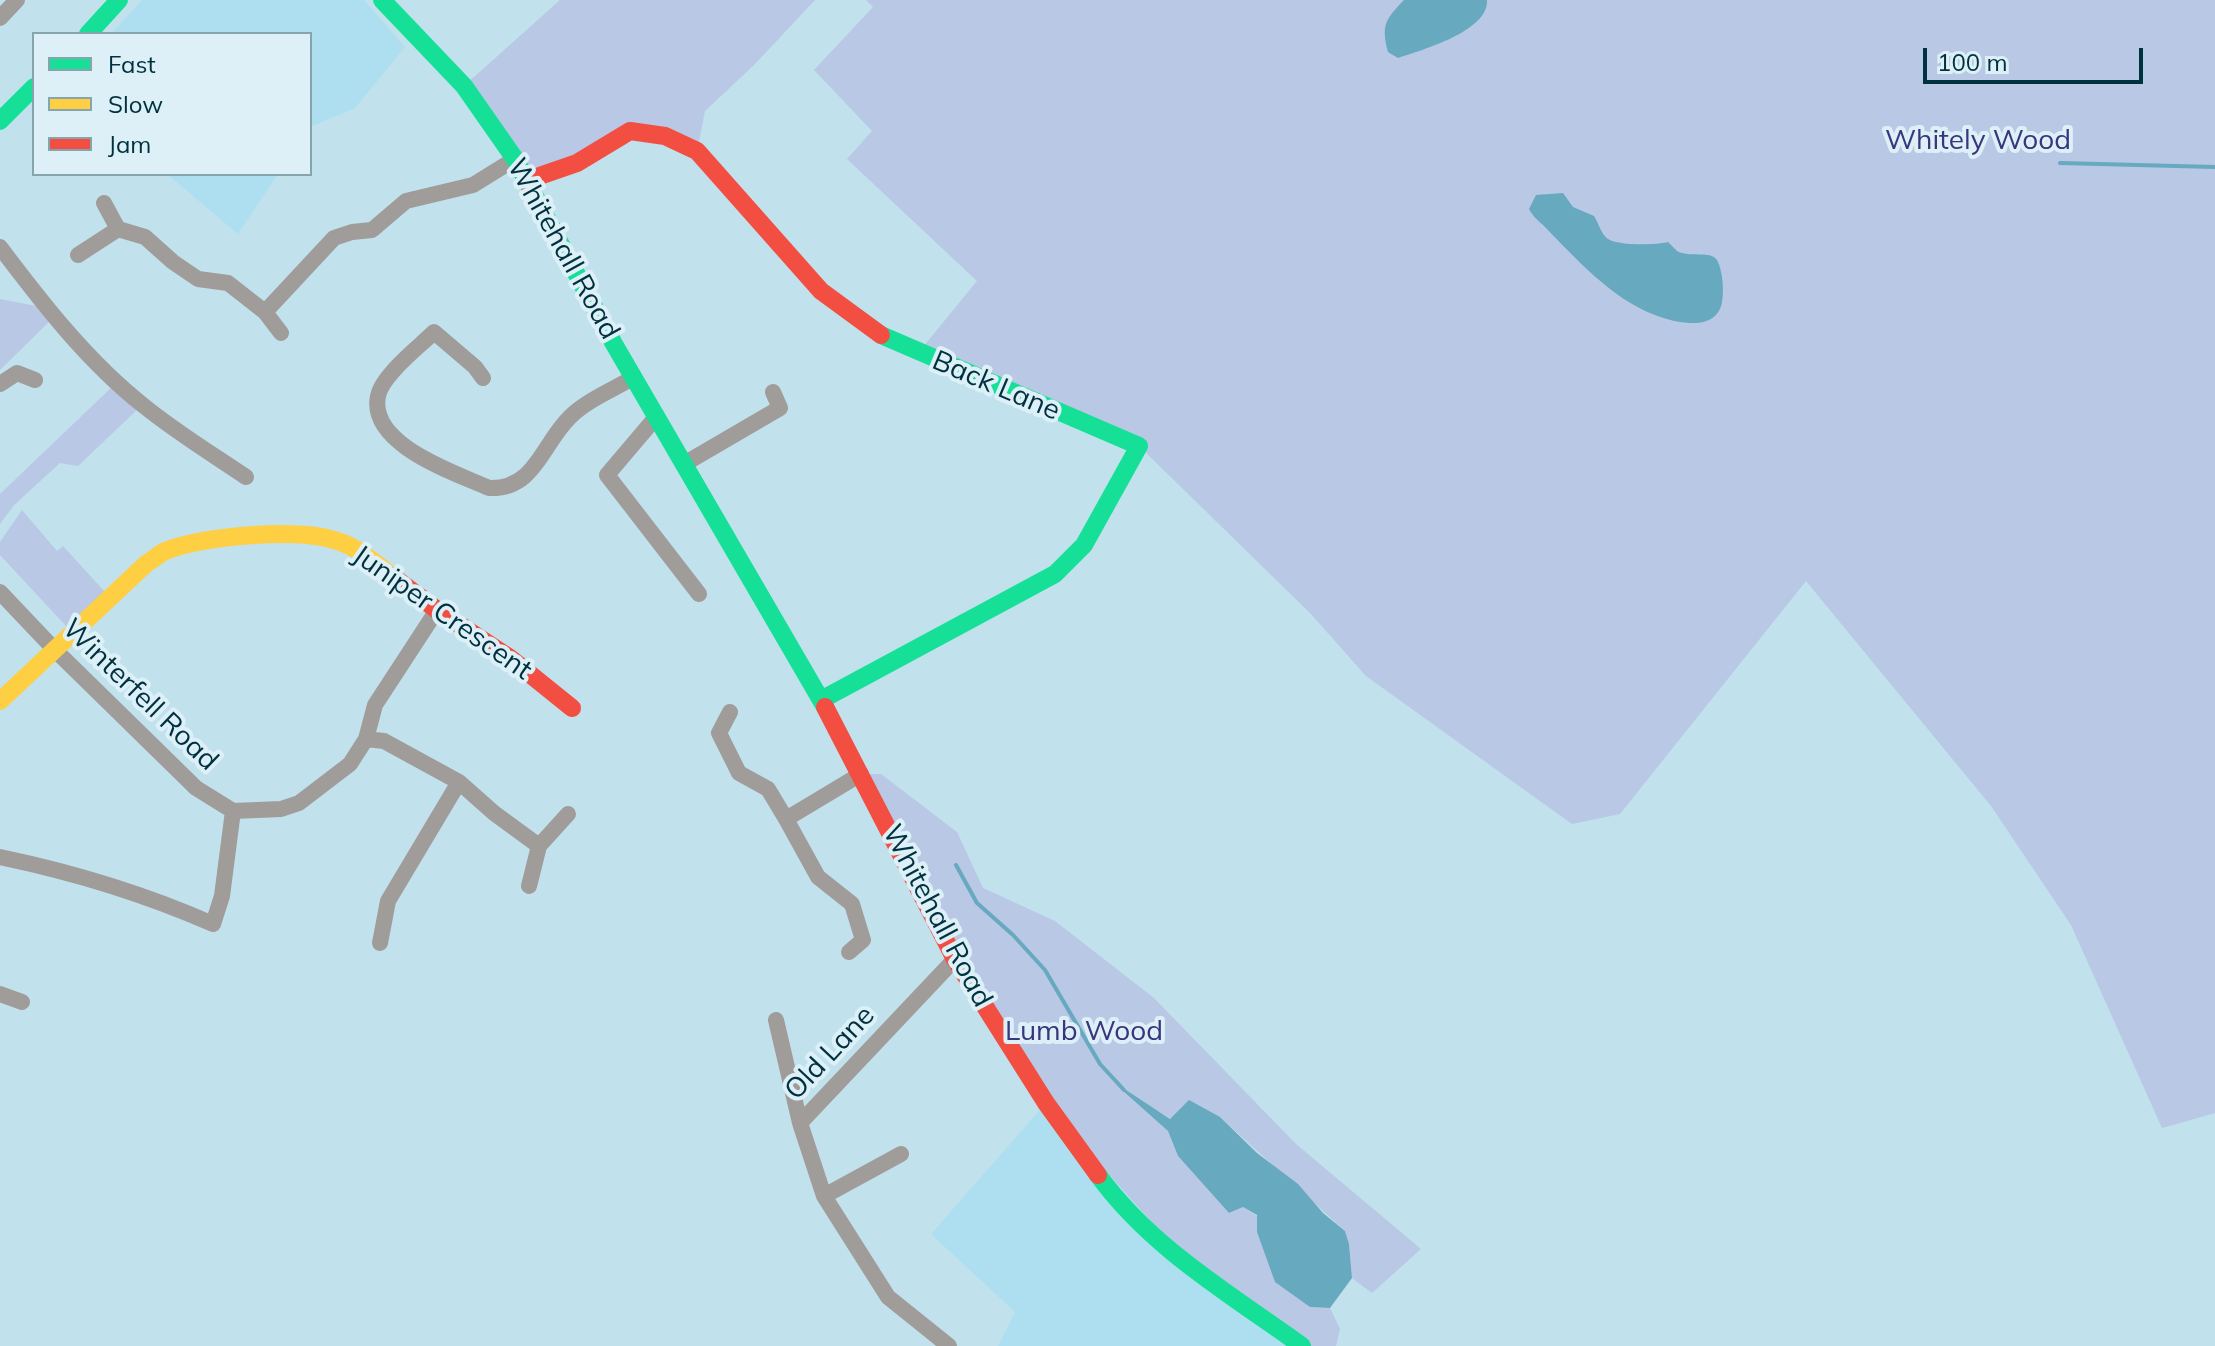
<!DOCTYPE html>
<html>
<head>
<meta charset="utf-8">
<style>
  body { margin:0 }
  #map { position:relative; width:2215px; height:1346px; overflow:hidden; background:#c1e1ec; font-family:Mulish,sans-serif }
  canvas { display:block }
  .legend { position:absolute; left:32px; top:32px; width:280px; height:144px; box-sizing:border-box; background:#ddf0f7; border:2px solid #85a4ad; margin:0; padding:10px 14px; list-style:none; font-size:24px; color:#00313f }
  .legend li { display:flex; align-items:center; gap:16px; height:40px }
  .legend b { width:40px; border:2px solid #85a4ad }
  .scale { position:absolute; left:1923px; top:48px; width:220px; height:36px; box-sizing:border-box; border:4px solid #00313f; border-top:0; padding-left:10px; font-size:24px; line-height:28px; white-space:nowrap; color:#00313f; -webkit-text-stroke:6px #ddf0f7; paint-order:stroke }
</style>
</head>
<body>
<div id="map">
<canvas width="2215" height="1346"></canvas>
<ul class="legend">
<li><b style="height:10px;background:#16e098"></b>Fast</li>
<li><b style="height:10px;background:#ffcf43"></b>Slow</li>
<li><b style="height:10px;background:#f24e42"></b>Jam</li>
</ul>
<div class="scale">100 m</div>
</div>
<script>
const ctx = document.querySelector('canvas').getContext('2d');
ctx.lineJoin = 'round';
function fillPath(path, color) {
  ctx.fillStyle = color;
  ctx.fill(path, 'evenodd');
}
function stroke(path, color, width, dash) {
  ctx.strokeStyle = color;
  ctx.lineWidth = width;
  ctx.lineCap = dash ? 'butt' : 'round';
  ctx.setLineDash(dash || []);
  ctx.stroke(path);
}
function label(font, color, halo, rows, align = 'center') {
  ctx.font = font + ' Mulish,sans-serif';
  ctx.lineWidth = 8;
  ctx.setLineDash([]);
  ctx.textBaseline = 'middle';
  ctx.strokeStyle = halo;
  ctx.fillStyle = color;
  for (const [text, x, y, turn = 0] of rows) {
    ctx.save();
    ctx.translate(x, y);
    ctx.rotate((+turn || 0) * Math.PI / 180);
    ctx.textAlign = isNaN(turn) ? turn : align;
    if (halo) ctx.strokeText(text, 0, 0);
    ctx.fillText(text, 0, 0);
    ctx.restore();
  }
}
const built = new Path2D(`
  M142,0H364L405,47L355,108L310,127V34H111Z
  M167,174H278L238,234Z
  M1046,1103L1302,1346H998L1015,1312L931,1234Z`);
const green = new Path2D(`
  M560,0H815L754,65L705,111L697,151L630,131L525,181L464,86Z
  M866,0H2215V1113L2162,1128L2071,925L1991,806L1806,581L1620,814L1572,824L1366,676L1310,613L1139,446L923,347L977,281L847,159L872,131L814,70L873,7Z
  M0,299L41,307L52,319L0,370Z
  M113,386L139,408L78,466L60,463L14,505L0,524V494Z
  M22,510L57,551L63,546L105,592L67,627L0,555V542Z
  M861,774H881L957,832L983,888L1055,921L1154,998L1296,1144L1421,1249L1372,1293L1352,1278L1349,1244L1345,1231L1220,1117L1171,1119L1123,1090L1168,1131L1178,1156L1229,1213L1243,1207L1257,1216V1232L1310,1307L1330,1308L1340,1329L1336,1346H1302L1196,1271L1045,1103Z`);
const water = new Path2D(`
  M1404,0H1487C1489,31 1422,50 1398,58L1388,52C1381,25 1385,20 1404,0Z
  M1563,193L1573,207L1594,216C1599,224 1601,234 1608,239C1618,246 1657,245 1668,242C1671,245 1674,248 1677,251C1689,258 1710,250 1717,260C1723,271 1724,291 1722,302C1719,319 1705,324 1690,323C1630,319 1584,267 1545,227C1539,221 1533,217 1529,209L1536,195Z
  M1122,1090H1126L1170,1119L1189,1100L1220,1117L1257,1153L1298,1184L1323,1213L1345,1231L1349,1244L1352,1278L1330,1308L1310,1307L1275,1282L1257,1232V1215L1243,1207L1229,1213L1178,1156L1168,1131Z`);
const stream = new Path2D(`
  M2060,163L2215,167
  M956,865L977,903L1013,935L1045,970L1100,1064L1124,1090`);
const street = new Path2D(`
  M0,18L17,0
  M104,203L118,229L145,237L173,262L198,279L228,283L265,312L281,333
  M0,247C43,304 88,362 144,406C176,432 212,454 246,477
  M78,255L118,229
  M265,312L334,238L352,232L372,230L406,201L473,185L515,159
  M483,378L475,367L434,332C419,347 382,375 378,396C368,445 456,473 489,488C535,490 542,444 570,417C587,400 613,390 634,377
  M0,384L17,373L35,380
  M657,416L607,475L699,594
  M684,464L780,408L773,392
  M0,592L54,649L196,788L233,811L281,809L299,803L350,764L366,739L375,705L437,610
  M730,712L719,733L739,773L768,789L786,819
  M366,739L384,741L459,782L494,813L539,846
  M539,846L568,814
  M0,857C72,872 145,894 213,924L222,896L233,811
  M529,886L539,846
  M380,943L388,901L459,782
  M849,952L863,940L852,904L818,877L786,819L861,774
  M0,994L22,1002
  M776,1020L800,1123L824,1196L888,1297L949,1346
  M800,1123L955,959
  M824,1196L901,1154`);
const fast = new Path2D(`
  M382,0L464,86L515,159L614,344L825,707
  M88,34L119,0
  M0,121L34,87
  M821,700L1055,574L1084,545L1139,446L881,335
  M1098,1175C1151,1248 1230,1294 1302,1346`);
const slow = new Path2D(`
  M0,701L147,563C154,559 161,552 168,550C206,536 296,528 334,540C357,546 374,562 392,576`);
const jam = new Path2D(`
  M525,181L577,163L630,131L665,136L697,151L821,291L881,335
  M392,576L437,610L510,658L572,708
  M825,707L955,959L1046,1103L1098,1175`);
const parkNames = [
  ["Whitely Wood",1978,141],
  ["Lumb Wood",1084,1032]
];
const streetNames = [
  ["Whitehall Road",563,249,61],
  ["Back Lane",996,386,23],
  ["Juniper Crescent",442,613,35],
  ["Winterfell Road",140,695,44],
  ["Whitehall Road",937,916,62],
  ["Old Lane",830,1053,-47]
];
fillPath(built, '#aedff0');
fillPath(green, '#b8c8e5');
fillPath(water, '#67a9be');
stroke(stream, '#67a9be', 4);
stroke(street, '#a09c9a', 16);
stroke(fast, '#16e098', 18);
stroke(slow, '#ffcf43', 18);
stroke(jam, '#f24e42', 18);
label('28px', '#3a367d', '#ddf0f7', parkNames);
label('28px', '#00313f', '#ddf0f7', streetNames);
</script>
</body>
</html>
